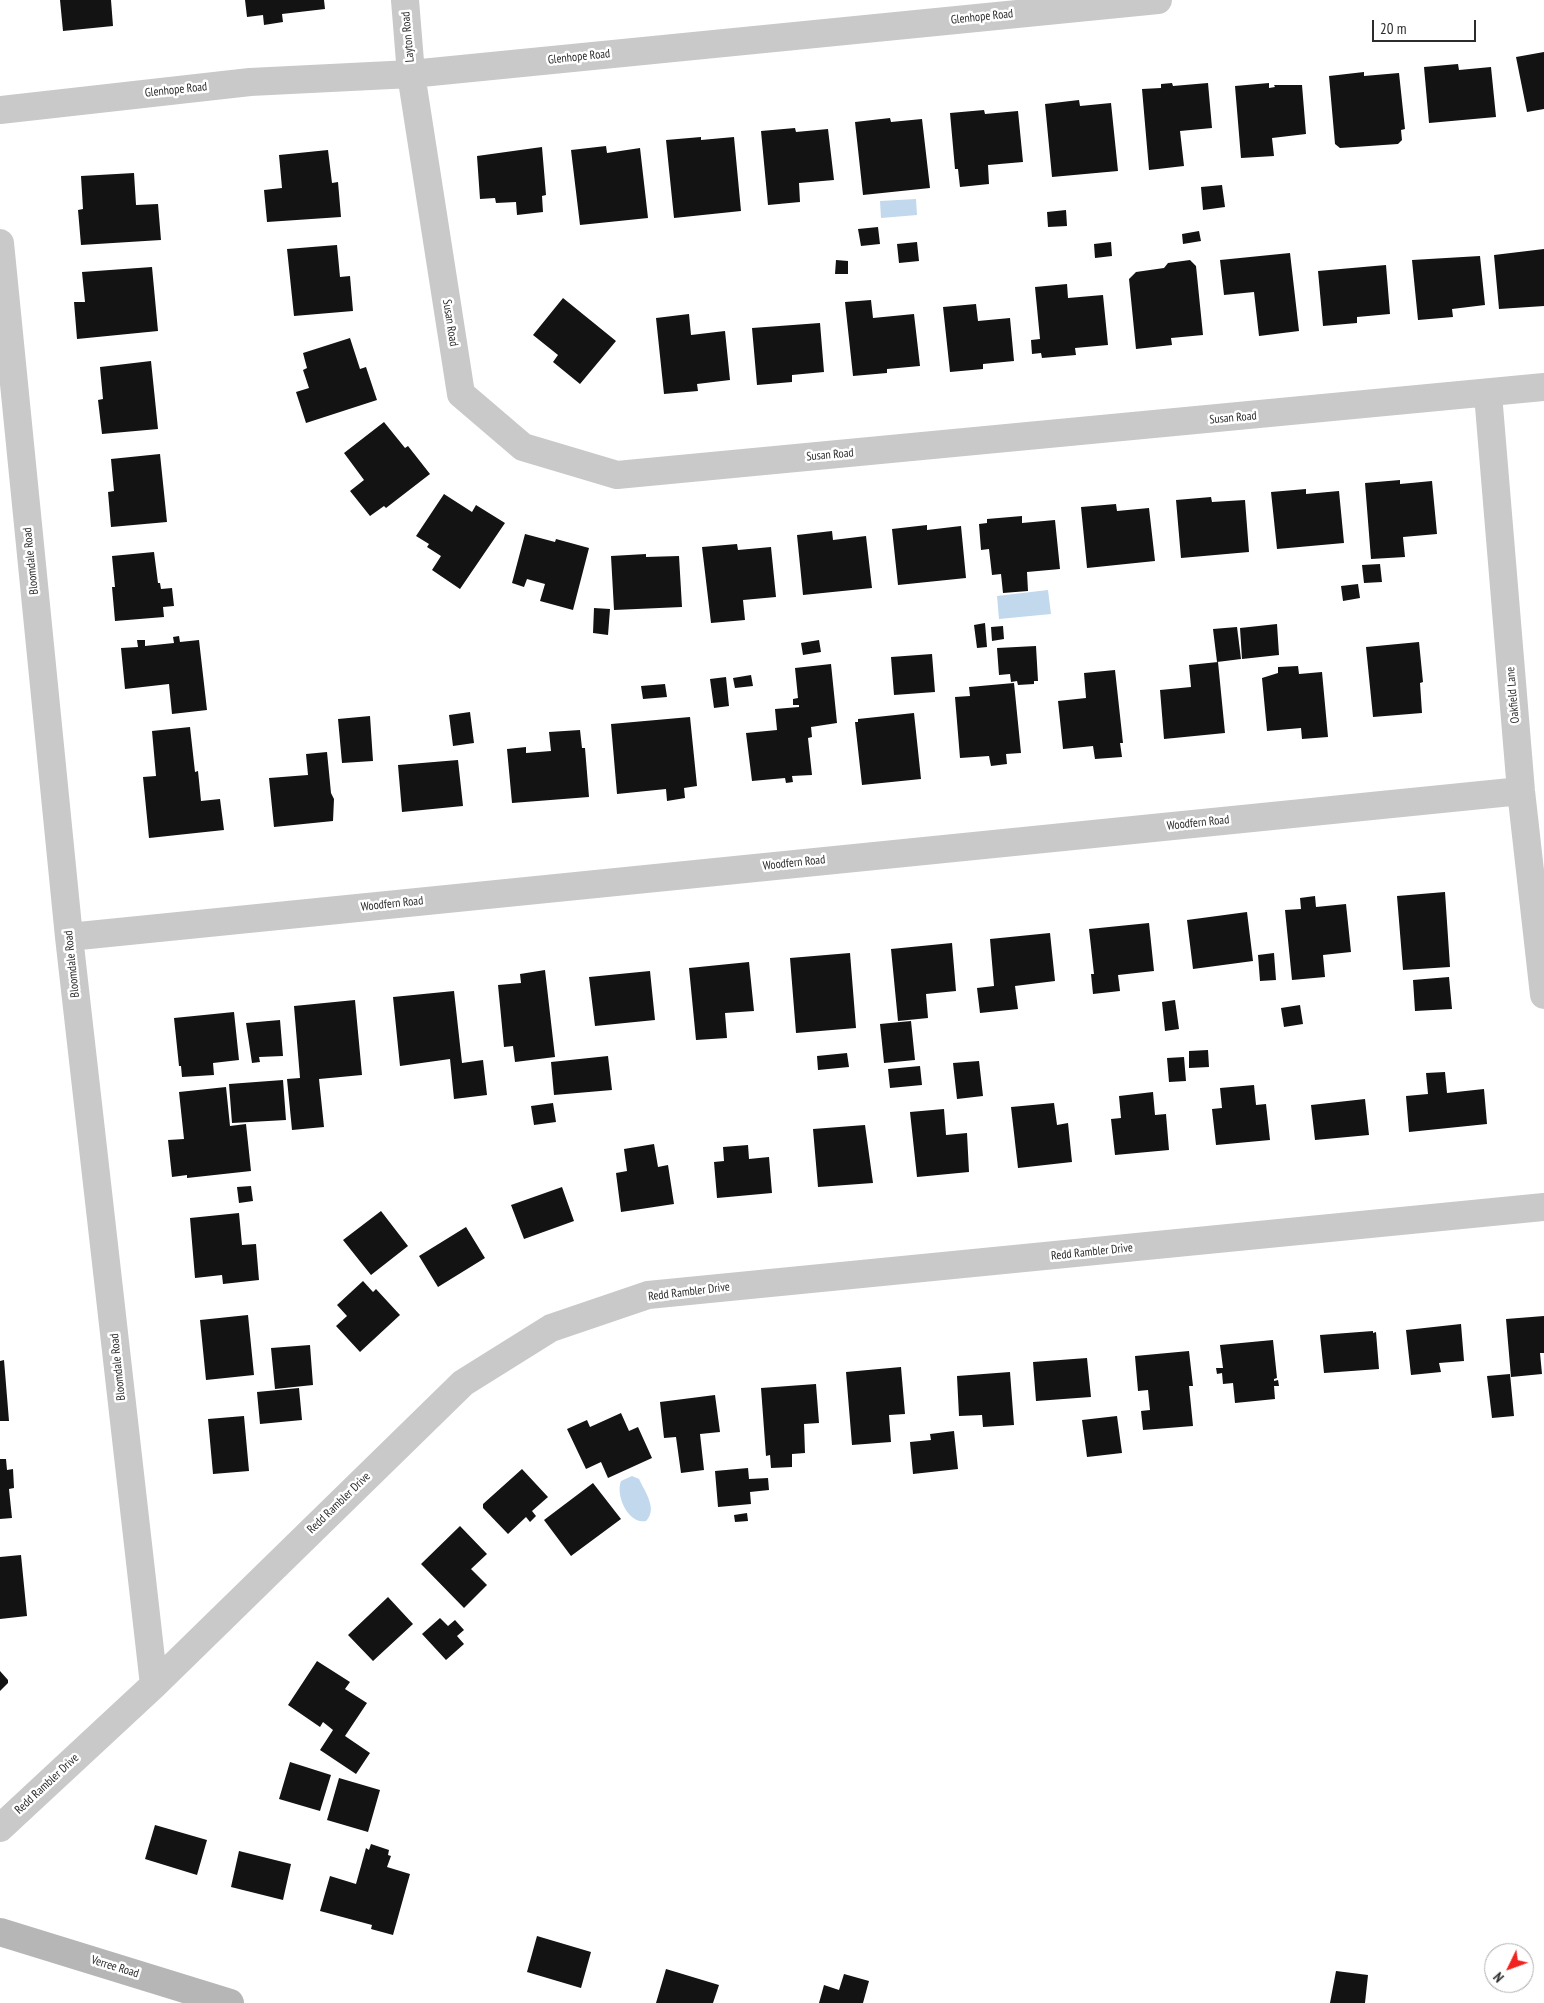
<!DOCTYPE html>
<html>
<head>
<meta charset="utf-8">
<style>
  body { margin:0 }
  #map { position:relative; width:1544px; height:2003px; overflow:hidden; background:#fff; font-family:"PT Sans Narrow",sans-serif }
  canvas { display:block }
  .north { position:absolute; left:1484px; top:1943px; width:50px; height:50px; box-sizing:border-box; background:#fff; border:1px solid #ababab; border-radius:50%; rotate:228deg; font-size:14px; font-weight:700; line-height:20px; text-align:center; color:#2c2c2c }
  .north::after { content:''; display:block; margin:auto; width:18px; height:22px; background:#f2221f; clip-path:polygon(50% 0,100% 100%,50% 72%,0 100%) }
  .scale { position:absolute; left:1372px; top:20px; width:104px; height:22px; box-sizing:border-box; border:2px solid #2c2c2c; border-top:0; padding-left:6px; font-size:15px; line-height:18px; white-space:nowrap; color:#2c2c2c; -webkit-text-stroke:4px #fff; paint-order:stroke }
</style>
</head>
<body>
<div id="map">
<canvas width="1544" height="2003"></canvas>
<div class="north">N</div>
<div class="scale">20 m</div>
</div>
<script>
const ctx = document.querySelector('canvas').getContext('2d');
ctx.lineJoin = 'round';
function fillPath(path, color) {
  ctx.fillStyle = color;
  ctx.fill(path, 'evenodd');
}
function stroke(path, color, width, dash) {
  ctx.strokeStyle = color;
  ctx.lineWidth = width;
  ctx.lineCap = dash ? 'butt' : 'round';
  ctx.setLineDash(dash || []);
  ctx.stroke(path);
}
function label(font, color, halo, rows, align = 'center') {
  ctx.font = font + ' "PT Sans Narrow",sans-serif';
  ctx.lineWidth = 5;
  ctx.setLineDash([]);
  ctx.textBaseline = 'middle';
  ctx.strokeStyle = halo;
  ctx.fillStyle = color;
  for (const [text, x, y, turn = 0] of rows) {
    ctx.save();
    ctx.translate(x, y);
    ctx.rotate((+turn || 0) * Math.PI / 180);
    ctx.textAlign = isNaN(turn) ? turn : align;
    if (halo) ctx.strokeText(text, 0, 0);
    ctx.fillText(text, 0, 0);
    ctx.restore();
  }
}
const water = new Path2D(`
  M916,199L917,215L881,218L880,201Z
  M1048,590L1051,614L999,619L997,596Z
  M632,1476L639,1479C645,1492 658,1509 646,1521C629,1525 615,1496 621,1481Z`);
const building = new Path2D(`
  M60,0H111L113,26L63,31Z
  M245,0H324L325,9L282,14L283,22L264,25L263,15L247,17Z
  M1544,52V109L1527,112L1516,57Z
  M1458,64L1459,70L1491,67L1496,117L1429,123L1424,67Z
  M1364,72V76L1399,73L1405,129L1401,130L1402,140L1398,144L1340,148L1335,144L1329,76Z
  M1172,83L1173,86L1208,83L1212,128L1180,131L1184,166L1149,170L1142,89L1161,88V84Z
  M1269,83V88L1275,87L1274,85H1302L1306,134L1272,138L1274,156L1241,158L1235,86Z
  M1079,100L1080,106L1111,103L1118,171L1052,177L1045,104Z
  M984,110L985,114L1018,111L1023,162L988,165L989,184L960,187L958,169H955L950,113Z
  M890,118L891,122L922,119L930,188L863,195L855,122Z
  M795,128L796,132L828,129L834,180L799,183L800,202L768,205L761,131Z
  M701,137V140L734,137L741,211L674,218L666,140Z
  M606,146L607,153L640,148L648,218L580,225L571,150Z
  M542,147L546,195L542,196L543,212L517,215L516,202L496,203L495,198L480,199L477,156Z
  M328,150L332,183L338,182L341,217L267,222L264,190L282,188L279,155Z
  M134,173L136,205L158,204L161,240L81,245L78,210L83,209L81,176Z
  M1222,185L1225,207L1203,210L1201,187Z
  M1066,210L1067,226L1048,227L1047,212Z
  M878,227L880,244L861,246L858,229Z
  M1199,231L1201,241L1183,244L1182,234Z
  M917,242L919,261L899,263L897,244Z
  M1111,242L1112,256L1095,258L1094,244Z
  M337,245L340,277L350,276L353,311L294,316L287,249Z
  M1544,249V306L1499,309L1494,255Z
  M1290,253L1299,331L1259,336L1254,292L1224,295L1220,260Z
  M1480,256L1485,305L1452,309L1453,317L1418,320L1412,260Z
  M836,260L848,261V274H835Z
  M1190,260L1196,266L1203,335L1171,338L1172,345L1136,349L1129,279L1136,272L1164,268L1168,263Z
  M1386,265L1390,314L1357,317V323L1323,326L1318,271Z
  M152,267L158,331L77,339L74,302H85L82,272Z
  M1067,284L1068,298L1103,295L1108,345L1075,348L1076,355L1042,358L1041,353L1032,354L1031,340L1040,339L1035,287Z
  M563,298L616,341L580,384L553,362L558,355L533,335Z
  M871,300L873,318L914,314L920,366L887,369V373L853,376L845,302Z
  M976,304L978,321L1010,318L1014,361L983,364V369L950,372L943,307Z
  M689,314L691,335L725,331L730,380L697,384L698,391L664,394L656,318Z
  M820,323L824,372L792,375V382L757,385L752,328Z
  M350,338L360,369L366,367L377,400L306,423L296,392L309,388L303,370L307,368L303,353Z
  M151,361L158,429L102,434L98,400L103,399L100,367Z
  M384,422L405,448L408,446L430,474L386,508L384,506L370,516L350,491L364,480L344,453Z
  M160,454L167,522L111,527L108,492L114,491L111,459Z
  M1400,480V484L1432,481L1437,534L1403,537L1405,557L1371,559L1365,483Z
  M1306,489V494L1339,491L1344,543L1277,549L1271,492Z
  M444,494L472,512L476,505L505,523L460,589L432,570L441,556L427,547L429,544L416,536Z
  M1211,497L1212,502L1245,500L1249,552L1181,558L1176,500Z
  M1116,504L1117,511L1149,508L1155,561L1087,568L1081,507Z
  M1022,516V523L1055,520L1060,569L1027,572L1028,591L1003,593L1001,574L992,575L989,549L981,550L979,524L987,523V519Z
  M927,525V530L961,526L966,578L898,585L892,529Z
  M832,531L833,540L866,536L872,588L803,595L797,535Z
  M525,534L555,542L556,539L589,548L573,610L540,601L545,584L527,579L524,587L512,583Z
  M737,544L738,550L771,547L776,597L743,600L745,620L711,623L702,547Z
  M154,552L158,583H160L161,589L172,588L174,606L163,607L164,617L115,621L112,587H115L112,556Z
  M646,554V557L679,556L682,607L614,610L611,556Z
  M1380,564L1382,582L1364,583L1362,565Z
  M1358,584L1360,598L1343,601L1341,586Z
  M594,608L610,609L608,635L593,633Z
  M985,623L987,647L977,648L974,625Z
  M1277,624L1279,655L1242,659L1240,628Z
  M1003,626L1004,639L992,641L991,627Z
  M1237,627L1241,659L1217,662L1213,629Z
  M179,636L180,642L199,640L207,710L172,714L169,684L125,689L121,648L138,647L137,640H145V646L174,643L173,637Z
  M819,640L821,652L803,655L801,643Z
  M1419,642L1423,682L1420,683L1422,713L1373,717L1366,647Z
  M1036,646L1038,681H1034V684L1018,685L1017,681L1011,682L1010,674L999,675L997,648Z
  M932,654L935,692L894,695L891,657Z
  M1218,662L1225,733L1164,739L1160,690L1191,687L1189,665Z
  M831,664L837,723L811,727L812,737L808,738L812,775L792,776L793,782L786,783L785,778L752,781L746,733L777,730L775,709L799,707V705H793V699L798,698L795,668Z
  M1298,666L1299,674L1322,672L1328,737L1302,739L1301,728L1267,731L1262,678L1278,673V667Z
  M1115,670L1123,743H1120L1122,757L1095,759L1093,746L1063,749L1058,701L1086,698L1084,673Z
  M751,675L753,686L735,688L733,678Z
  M726,677L729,706L714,708L710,679Z
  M1014,683L1021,753L1006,754L1007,764L991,766L989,756L960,758L955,697L970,696L969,687Z
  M665,684L667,697L643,699L641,686Z
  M470,712L474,743L453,746L449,715Z
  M914,713L921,779L862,785L855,722H858V719Z
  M370,716L373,761L342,763L338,719Z
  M690,717L697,786L684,788L685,798L667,801L666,789L617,794L611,724Z
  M190,727L195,772L198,771L201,801L220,799L224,830L149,838L143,777L156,776L152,731Z
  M580,730L582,748H585L589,797L512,803L507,749L526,747V753L551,751L549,732Z
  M327,752L331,793L334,799L333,821L274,827L269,778L308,775L306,754Z
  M458,760L463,806L402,812L398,765Z
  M1445,892L1450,967L1403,970L1397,896Z
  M1315,896L1316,907L1346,904L1351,952L1323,955L1325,977L1292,980L1285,910L1301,909L1300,898Z
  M1247,912L1253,961L1193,969L1187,920Z
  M1149,923L1154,971L1118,975L1120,991L1093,994L1091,974H1094L1089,929Z
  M1050,933L1055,981L1015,986L1018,1009L980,1013L977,988L994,986L990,939Z
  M952,943L956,991L926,994L928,1018L898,1021L891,949Z
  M850,953L856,1028L796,1033L790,958Z
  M1274,953L1276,980L1260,981L1258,955Z
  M749,962L754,1011L725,1013L727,1038L696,1040L689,968Z
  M545,970L555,1057L515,1062L513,1046L504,1047L498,985L521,983L520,974Z
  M650,971L655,1020L595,1026L589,977Z
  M1449,977L1452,1009L1415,1011L1413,980Z
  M454,991L462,1063L483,1060L487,1095L454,1099L450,1059L400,1066L393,997Z
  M355,1000L362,1075L319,1079L324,1127L292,1130L287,1079L300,1078L294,1006Z
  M1175,1000L1179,1029L1165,1031L1162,1002Z
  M1300,1005L1303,1024L1284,1027L1281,1008Z
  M234,1012L239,1060L213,1063L214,1075L182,1077L181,1066H179L174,1018Z
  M280,1020L283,1056L259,1057L260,1062L252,1063L246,1023Z
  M911,1021L915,1060L884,1063L880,1024Z
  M1208,1050L1209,1067L1189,1068V1051Z
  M847,1053L849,1067L818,1070L817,1056Z
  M608,1056L612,1090L554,1095L551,1062Z
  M1184,1057L1186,1081L1169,1082L1167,1058Z
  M979,1061L983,1096L957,1099L953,1063Z
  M920,1066L922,1085L890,1088L888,1069Z
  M1445,1072L1447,1093L1484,1089L1487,1124L1409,1132L1406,1096L1428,1094L1426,1073Z
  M283,1080L286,1120L232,1123L229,1084Z
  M1254,1085L1256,1105L1266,1104L1270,1140L1216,1145L1212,1109L1222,1108L1220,1088Z
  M226,1087L230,1126L246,1124L251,1171L187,1178V1175L172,1177L168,1140L184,1139L179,1092Z
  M1153,1092L1155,1115L1166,1114L1169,1150L1115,1155L1111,1119L1121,1118L1119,1096Z
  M1365,1099L1369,1135L1315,1140L1311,1105Z
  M553,1103L556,1122L534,1125L531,1106Z
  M1054,1103L1057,1125L1068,1123L1072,1162L1018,1168L1011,1107Z
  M944,1109L946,1135L967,1133L969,1172L917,1177L910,1112Z
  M865,1125L873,1183L818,1187L813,1129Z
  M654,1144L658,1167L668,1165L674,1204L621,1212L616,1173L627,1171L624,1149Z
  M748,1145L749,1159L769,1157L772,1193L717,1198L714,1162L724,1161L723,1147Z
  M251,1186L253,1201L239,1203L237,1187Z
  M562,1187L574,1221L524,1239L511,1205Z
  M381,1211L408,1246L371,1275L343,1240Z
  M239,1213L242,1245L256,1244L259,1280L223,1284L222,1275L195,1278L190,1218Z
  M466,1227L485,1258L438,1287L419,1256Z
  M363,1281L373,1292L376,1289L400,1315L360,1352L336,1326L347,1316L337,1305Z
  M248,1315L254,1375L206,1380L200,1320Z
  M1544,1316V1353H1540L1542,1374L1511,1377L1506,1319Z
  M1461,1324L1464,1361L1439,1363L1441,1372L1411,1375L1406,1330Z
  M1373,1331V1333L1376,1332L1379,1369L1324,1373L1320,1335Z
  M1273,1340L1277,1378L1274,1379V1381L1278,1380L1279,1386H1274L1275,1399L1235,1403L1233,1383L1223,1384L1222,1373L1217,1374L1216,1368H1223L1220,1345Z
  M310,1345L313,1385L275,1389L271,1348Z
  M1189,1351L1193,1386H1189L1193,1426L1143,1430L1141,1411L1150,1410L1148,1390L1138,1391L1135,1356Z
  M1087,1358L1091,1397L1036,1401L1033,1362Z
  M4,1360L9,1421H0V1361Z
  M901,1367L905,1414L889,1415L891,1442L852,1445L846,1372Z
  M1010,1372L1014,1425L983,1427L982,1415L959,1416L957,1376Z
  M1510,1374L1514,1416L1492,1418L1487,1376Z
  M816,1384L819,1423L804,1424L805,1453L792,1454V1467L771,1468L770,1455L766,1456L761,1388Z
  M299,1388L302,1420L260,1424L257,1392Z
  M715,1395L720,1432L700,1434L704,1470L681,1473L676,1437L664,1438L660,1402Z
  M621,1413L629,1431L638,1427L652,1458L608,1478L601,1462L586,1469L567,1429L587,1420L590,1427Z
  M244,1416L249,1471L213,1474L208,1419Z
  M1117,1416L1122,1453L1087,1457L1082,1420Z
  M954,1431L958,1469L913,1474L910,1442L931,1440L930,1434Z
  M0,1459H6L7,1470L13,1469L14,1488L9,1489L12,1518L0,1519Z
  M748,1468L749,1479L768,1478L769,1490L750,1492L751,1504L718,1507L715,1471Z
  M522,1469L548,1497L532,1511L536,1516L530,1522L526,1517L508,1534L483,1508V1504Z
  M593,1483L621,1519L571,1556L544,1520Z
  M747,1513L748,1521L735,1522L734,1515Z
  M460,1526L487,1554L471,1569L487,1585L464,1608L421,1564Z
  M21,1555L27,1616L0,1619V1557Z
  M388,1597L413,1624L373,1661L348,1635Z
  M440,1618L448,1626L455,1620L464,1630L457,1636L464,1644L446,1660L422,1634Z
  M317,1661L350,1682L345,1689L367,1703L345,1736L370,1753L356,1774L320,1750L333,1730L323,1722L320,1727L288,1705Z
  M0,1671L8,1680V1683L0,1691Z
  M290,1762L331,1775L320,1811L279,1799Z
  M339,1778L380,1790L368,1832L327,1820Z
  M155,1825L207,1840L197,1875L145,1859Z
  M371,1844L389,1850L388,1855L391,1856L387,1867L410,1874L393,1935L371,1929L372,1925L320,1911L330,1876L356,1884L366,1848L369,1850Z
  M239,1851L291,1864L283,1900L231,1887Z
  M537,1936L591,1952L581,1988L527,1972Z
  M666,1969L719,1985L713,2003H656Z
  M1336,1971L1368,1975L1365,2003H1330Z
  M844,1974L869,1981L863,2003H819L824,1985L839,1990Z`);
const minor = new Path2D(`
  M405,0L411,74L461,394L523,447L617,475L1544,387
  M0,110L250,82L411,74L1158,0
  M0,243L69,937L154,1685
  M1488,394L1521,791L1544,995
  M69,937L1521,791
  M0,1828L154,1685L463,1383L551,1328L648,1295L1544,1207`);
const secondary = new Path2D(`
  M0,1932L230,2003`);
const streetNames = [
  ["Glenhope Road",982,17,-6],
  ["Layton Road",408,37,-95],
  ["Glenhope Road",579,57,-6],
  ["Glenhope Road",176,90,-6],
  ["Susan Road",450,323,81],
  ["Susan Road",1233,418,-5],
  ["Susan Road",830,455,-5],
  ["Bloomdale Road",31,561,-96],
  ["Oakfield Lane",1513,695,-95],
  ["Woodfern Road",1198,823,-6],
  ["Woodfern Road",794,863,-6],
  ["Woodfern Road",392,904,-6],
  ["Bloomdale Road",72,964,-96],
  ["Redd Rambler Drive",1092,1252,-6],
  ["Redd Rambler Drive",689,1292,-7],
  ["Bloomdale Road",118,1367,-96],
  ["Redd Rambler Drive",339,1503,-44],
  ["Redd Rambler Drive",47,1784,-43],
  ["Verree Road",115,1967,17]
];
fillPath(water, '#c2d8ed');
fillPath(building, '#131313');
stroke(minor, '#c9c9c9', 28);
stroke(secondary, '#b6b6b6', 28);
label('12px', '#2c2c2c', '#fff', streetNames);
</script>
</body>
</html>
